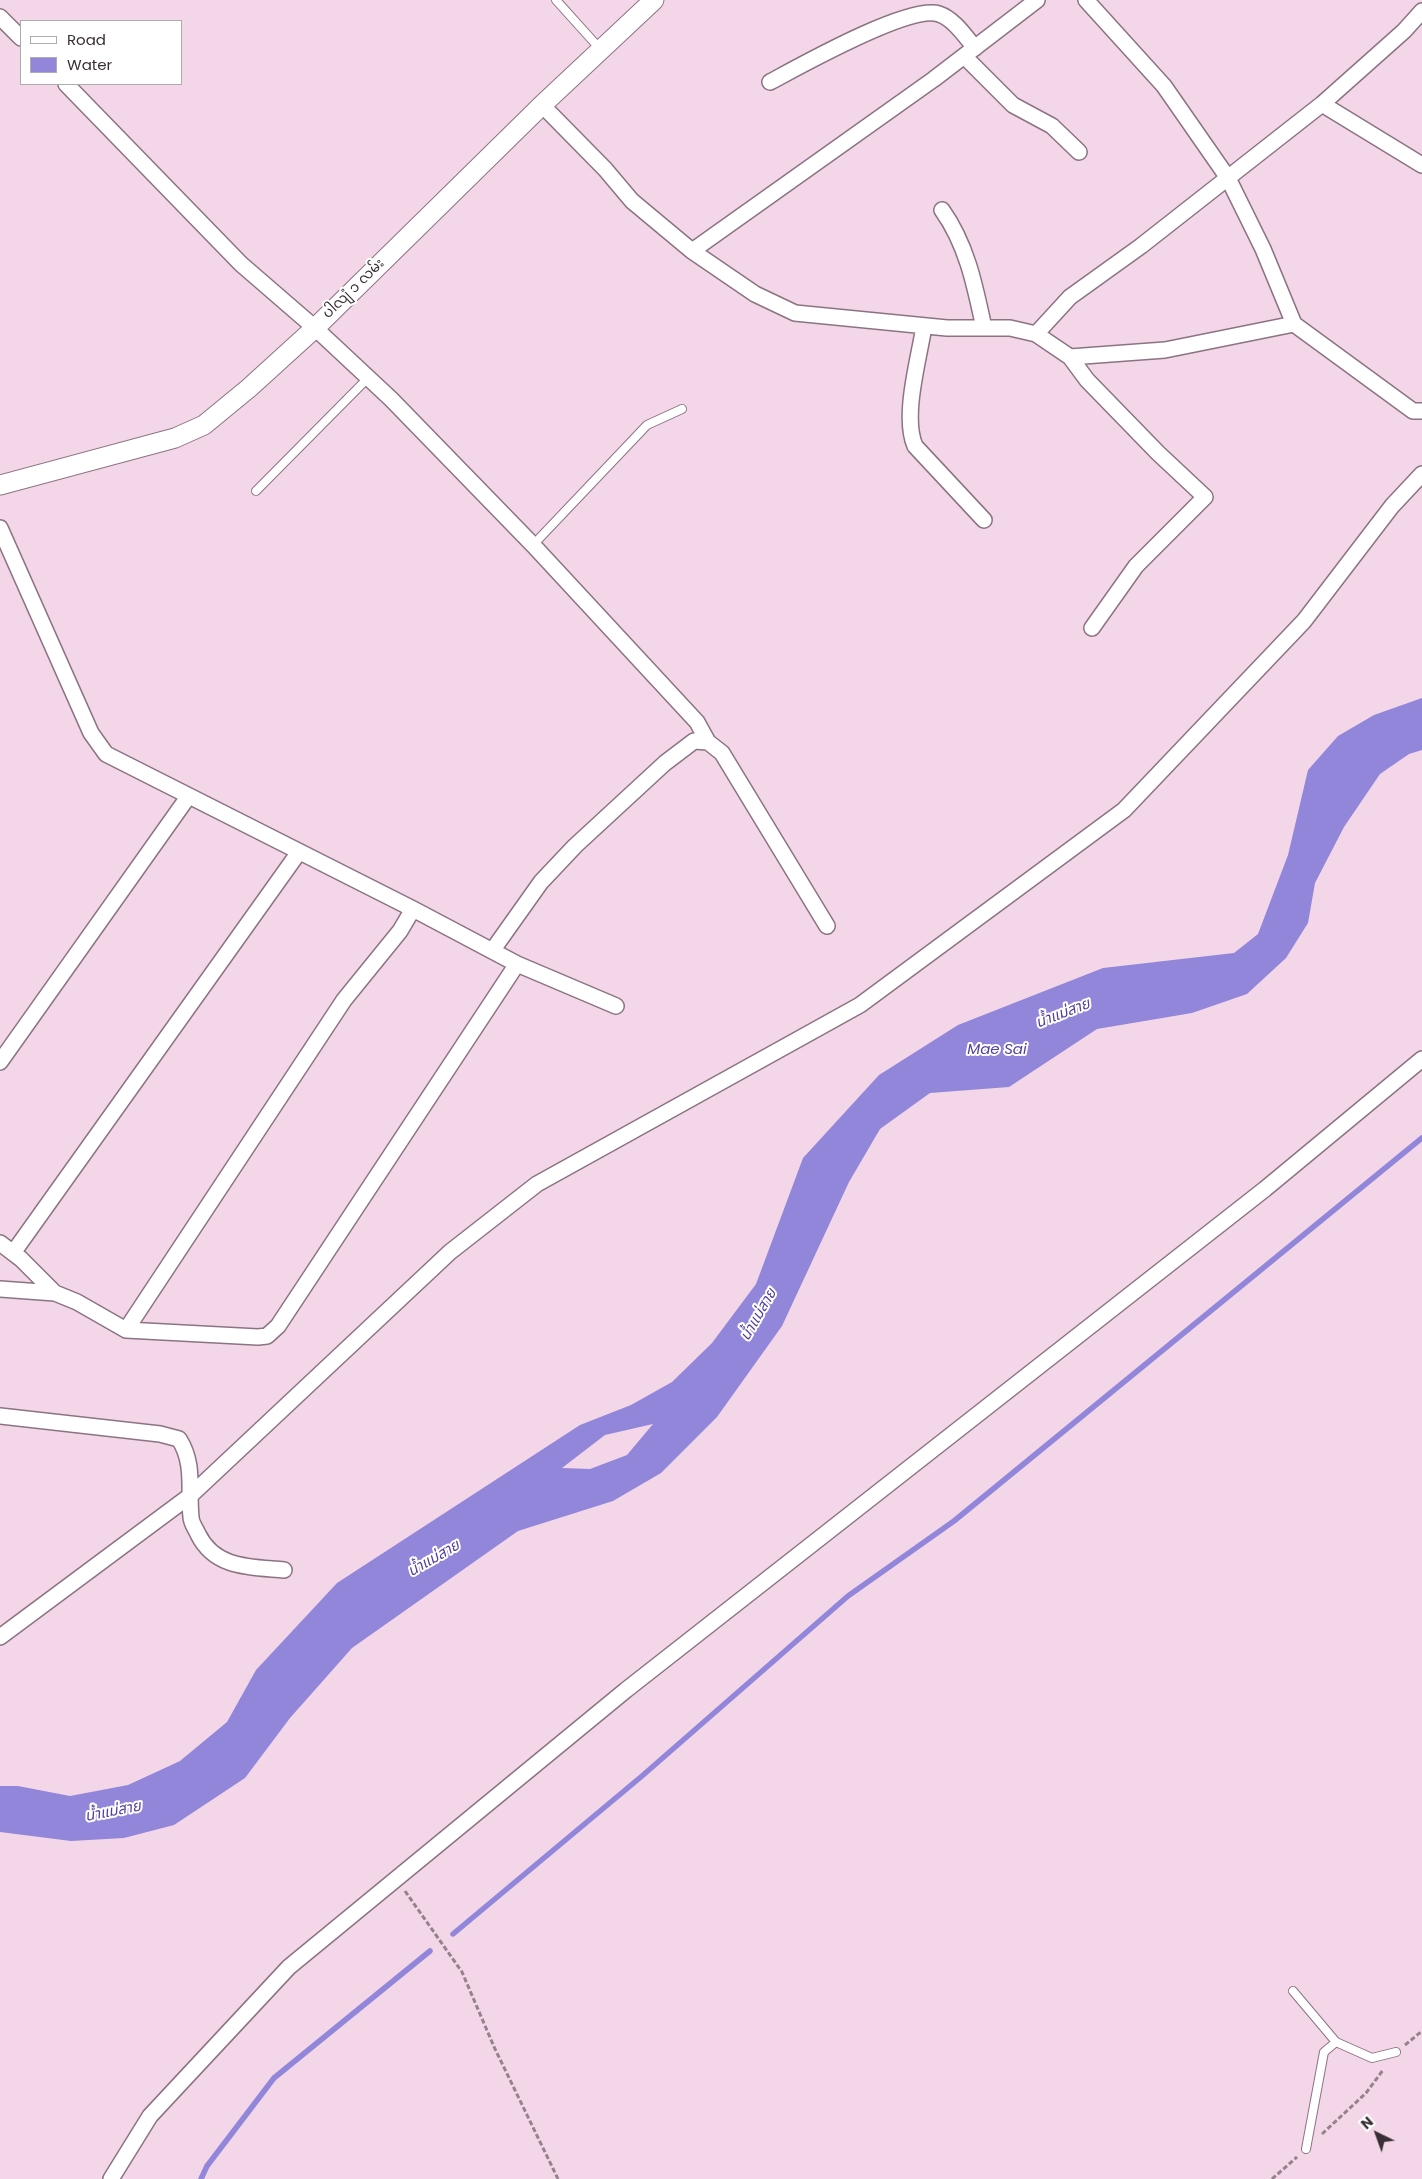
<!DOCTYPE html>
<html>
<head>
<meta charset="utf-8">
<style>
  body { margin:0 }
  #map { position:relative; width:1422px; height:2179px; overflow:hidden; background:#f3d7e8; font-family:Poppins,sans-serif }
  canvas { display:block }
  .legend { position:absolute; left:20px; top:20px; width:162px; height:65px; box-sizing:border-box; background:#fff; border:1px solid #afabae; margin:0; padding:6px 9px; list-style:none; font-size:15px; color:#382e34 }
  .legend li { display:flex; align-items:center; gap:10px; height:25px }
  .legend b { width:25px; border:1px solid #afabae }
  .north { position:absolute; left:1352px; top:2109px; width:50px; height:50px; -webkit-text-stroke:4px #fff; paint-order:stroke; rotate:318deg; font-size:14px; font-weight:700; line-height:20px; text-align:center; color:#382e34 }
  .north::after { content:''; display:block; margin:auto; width:18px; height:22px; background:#382e34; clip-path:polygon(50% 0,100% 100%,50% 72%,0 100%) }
</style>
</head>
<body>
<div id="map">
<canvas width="1422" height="2179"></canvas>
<ul class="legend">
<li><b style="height:6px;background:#fff"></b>Road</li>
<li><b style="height:14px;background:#9186d9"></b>Water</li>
</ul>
<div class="north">N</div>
</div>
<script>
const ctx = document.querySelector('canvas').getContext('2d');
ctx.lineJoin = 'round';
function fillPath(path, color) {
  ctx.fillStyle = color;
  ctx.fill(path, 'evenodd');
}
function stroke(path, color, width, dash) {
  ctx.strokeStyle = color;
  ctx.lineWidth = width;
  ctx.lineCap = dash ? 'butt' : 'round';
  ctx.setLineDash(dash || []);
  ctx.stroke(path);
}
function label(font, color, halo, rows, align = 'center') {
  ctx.font = font + ' Poppins,"Noto Sans Myanmar","Noto Sans Thai",sans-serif';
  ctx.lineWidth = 4;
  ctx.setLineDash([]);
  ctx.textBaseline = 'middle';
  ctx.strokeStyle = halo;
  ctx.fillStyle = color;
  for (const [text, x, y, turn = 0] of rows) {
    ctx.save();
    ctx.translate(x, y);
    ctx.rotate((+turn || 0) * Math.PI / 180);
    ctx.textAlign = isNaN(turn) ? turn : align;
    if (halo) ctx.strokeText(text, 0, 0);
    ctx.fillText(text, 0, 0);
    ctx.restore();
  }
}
const water = new Path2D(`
  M1422,698V750L1409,754L1380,774L1344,827L1315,883L1308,923L1286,958L1247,994L1192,1013L1097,1029L1009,1087L930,1093L880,1129L849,1182L782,1326L717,1417L661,1473L613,1501L518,1531L352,1648L290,1718L245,1778L174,1825L124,1838L71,1841L0,1832V1786H18L70,1796L128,1785L180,1761L227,1722L256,1670L337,1583L580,1425L631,1405L672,1382L712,1343L756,1284L803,1158L879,1075L958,1025L1103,968L1234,953L1258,934L1288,855L1308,770L1338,736L1374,715ZM653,1424L627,1455L590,1469L562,1468L605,1435Z`);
const stream = new Path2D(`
  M453,1934L642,1776L848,1596L954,1521L1422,1138
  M201,2179L207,2166L274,2078L430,1951`);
const path = new Path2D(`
  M405,1891L462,1972L495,2049L558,2179
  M1405,2045L1422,2031
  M1322,2134L1366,2093L1383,2070
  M1272,2179L1297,2157`);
const service = new Path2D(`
  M556,0L601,50
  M256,491L368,378
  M533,545L647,425L682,409
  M1293,1991L1336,2042
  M1306,2149L1324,2052L1336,2042L1372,2058L1396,2052`);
const minor = new Path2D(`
  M1086,0L1164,86L1228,178L1263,249L1294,324
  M0,17L21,38
  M964,56L1013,105L1052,126L1079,152
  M770,82C800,66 910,4 939,14C954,19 965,36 975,48
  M66,84L241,264L315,328L391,399L533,545L697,722L708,742
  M1322,104L1422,165
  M542,105L605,169L632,201L692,251L755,294L795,313L947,328H1010L1036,334L1070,357L1087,380L1158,453L1205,497L1136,566L1092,628
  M942,210C967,245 975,286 984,328
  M692,251L934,79L1037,0
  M924,326C919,359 902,416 915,446L984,520
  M1036,334L1070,297L1141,246L1322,104L1404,31L1422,11
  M1070,357L1165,350L1294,324L1413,411H1422
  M0,528L91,733L106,754L413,909L517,964L616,1006
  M492,951L541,882L575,846L665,763L694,741L708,742L722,753L827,926
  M0,1062L188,797
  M0,1243L21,1259L55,1293L77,1302L126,1330L258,1337L267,1336L278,1326L517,964
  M13,1253L299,852
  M0,1289L55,1293
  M126,1330L344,1000L400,931L413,909
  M0,1416L160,1434L179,1439C195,1464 188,1489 191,1517C191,1523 196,1529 198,1534C215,1569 251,1567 284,1570
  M0,1637L191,1495L450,1252L537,1184L860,1005L1124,810L1304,621L1392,506L1422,474
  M111,2179L150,2116L289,1967L626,1690L1265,1189L1422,1059`);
const tertiary = new Path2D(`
  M0,485L175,438L204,425L249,388L315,328L542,105L654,0`);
const streetNames = [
  ["ပါလျံ ၁ လမ်း",354,289,-44]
];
const waterNames = [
  ["น้ำแม่สาย",1063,1014,-21],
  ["Mae Sai",997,1050],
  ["น้ำแม่สาย",759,1315,-60],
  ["น้ำแม่สาย",434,1559,-30],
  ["น้ำแม่สาย",113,1812,-11]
];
fillPath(water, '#9186d9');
stroke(stream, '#9186d9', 5.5);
stroke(service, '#8c7383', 10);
stroke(minor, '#8c7383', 18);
stroke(tertiary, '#8c7383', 21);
stroke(path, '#95828e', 3, [5, 2.5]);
stroke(service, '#fff', 8);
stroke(minor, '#fff', 15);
stroke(tertiary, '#fff', 19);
label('14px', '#382e34', '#fff', streetNames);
label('italic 15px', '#533e9f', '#fff', waterNames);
</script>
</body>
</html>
